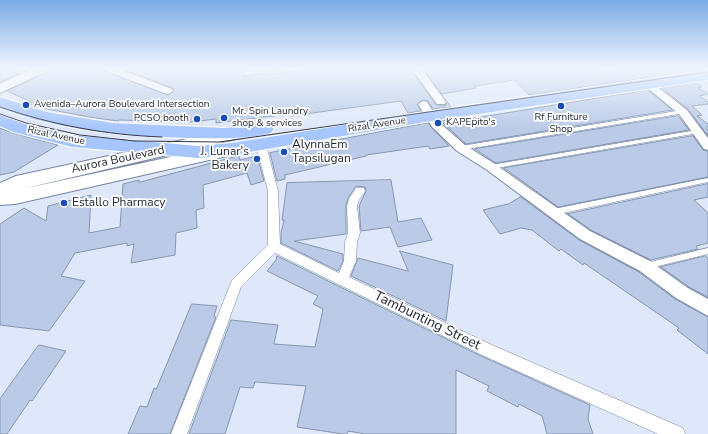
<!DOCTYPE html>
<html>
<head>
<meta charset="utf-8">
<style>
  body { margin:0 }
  canvas { display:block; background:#dee8fa }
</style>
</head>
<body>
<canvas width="708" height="434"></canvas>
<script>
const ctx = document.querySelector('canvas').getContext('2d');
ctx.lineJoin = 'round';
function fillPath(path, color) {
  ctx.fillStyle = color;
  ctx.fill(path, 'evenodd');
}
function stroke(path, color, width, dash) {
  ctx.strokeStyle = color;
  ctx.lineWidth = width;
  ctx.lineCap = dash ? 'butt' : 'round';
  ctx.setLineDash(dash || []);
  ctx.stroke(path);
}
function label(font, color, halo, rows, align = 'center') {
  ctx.font = font + ' "Nunito Sans",sans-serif';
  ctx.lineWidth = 3.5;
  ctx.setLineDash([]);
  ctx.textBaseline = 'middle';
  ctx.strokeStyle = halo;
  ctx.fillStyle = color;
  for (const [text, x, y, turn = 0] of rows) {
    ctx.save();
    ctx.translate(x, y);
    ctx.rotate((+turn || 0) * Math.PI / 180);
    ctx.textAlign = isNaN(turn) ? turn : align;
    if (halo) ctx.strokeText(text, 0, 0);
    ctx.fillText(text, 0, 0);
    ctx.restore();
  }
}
const building = new Path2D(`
  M0,68H10V71L18,74L0,82Z
  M58,68H101L103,71L168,95L174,91L173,88L121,68H243L244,76L258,74L264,75L306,70L305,68H410L436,105L445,106L447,102L451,107L433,109L428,101L423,100L417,104L421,111L408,113L401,101L290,116V114L216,123V119L191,122L119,120L118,121L89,117L32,106L27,104L31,102L7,91Z
  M423,68H594L600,73L637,68L707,69L529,95L515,80L475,86L476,88L442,94Z
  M696,83L702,87L698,88L708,94L699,96L708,102V104L692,106L702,115L697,116L708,124V136L688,109L662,88Z
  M648,90L672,110L466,144L441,121L460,118L461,120Z
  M678,116L689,130L496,163L475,149Z
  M428,123L449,146L430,149L428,146L366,155V156L285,175V179L277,181L270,153Z
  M0,128L13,133L58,145L14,172L0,175Z
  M693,136L703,150L708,151V177L558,207L504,168Z
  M239,156L240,160L257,156L264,181L251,185L247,173L203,185L204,208L196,210L197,228L176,233L175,255L131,263L134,244L127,246V243L75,253L61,276L85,281L49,331L0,325V224L24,208L46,221L48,206L91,195L89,233L120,227L123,184L139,180V182Z
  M391,180L398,222L421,218L432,240L398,247L390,227L361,231L359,206L366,191L365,187L356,186L348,198L346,206V234L294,241L343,254V261L338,271L281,243V233L284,220H282L287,183Z
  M708,184V197L694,200L708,213V243L696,246L698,249L651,260L591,230L568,214Z
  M521,197L579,240L639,272L675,299L708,317V354L677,330L679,328L584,263L583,265L561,249L559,251L532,230L521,228L500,234L483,210L508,204Z
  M400,251L453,265L446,321L351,276L358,258L408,271Z
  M277,256L481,356L590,405L588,419L593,434H547L542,416L519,404L518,407L487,391L489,386L456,370V434H366L348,431L347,434H343L297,427L306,386L255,382L253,388L240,387L225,434H189L231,320L278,325L274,344L315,347L323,309L313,304L318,296L267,271L276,260Z
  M706,256L708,258V297L689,287L661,267Z
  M192,304L217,306L214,316L216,317L170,434H128L140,406L147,407L154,388L156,389Z
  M39,345L66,351L32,401L30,400L7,434H0V399Z`);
const service = new Path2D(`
  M11,69L30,73L32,74L30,75L13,71L11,70Z
  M683,110L685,111V113L461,150L458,148L461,146Z
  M697,130L700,132L699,133L491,169L488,167L491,165Z
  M708,178V182L554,215L551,212L554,209Z
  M708,248V254L646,269L643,268L642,266L643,264L646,263Z`);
const pedestrian = new Path2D(`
  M261,142L266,145L278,191L280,244L339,273L344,261L345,242L348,233L347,206L349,199L356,188H364L365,191L359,200L357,206L360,233L357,242L356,261L349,277L492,345L683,428L685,434H658L482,355L275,253L241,287L187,434H171L232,280L268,245V191L256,145Z`);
const minor = new Path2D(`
  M102,68H116L172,89L173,91L168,94L164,93L104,70Z
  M256,68H281C275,72 263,74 256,72L254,70Z
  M411,68H421L446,102L445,104H437Z
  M647,80L650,81L687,110L708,138V150L704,149L679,114L644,85L642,83Z
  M423,101L427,102L440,123L465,145L495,164L590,231L650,261L688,288L708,299V316L676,298L640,271L580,239L487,170L457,151L432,127L418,104Z`);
const tertiary = new Path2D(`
  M33,68H49L47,71L0,93V84Z`);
const secondary = new Path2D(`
  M238,128L244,129L246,133L244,137L22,189L221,146L227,148L230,152L227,156L15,204L0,205V183L16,176Z`);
const primary = new Path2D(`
  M708,70V80L431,121L232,155L198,158L72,147L13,132L0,126V115L25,124L72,135L198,146L232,143L431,111Z
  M0,97L47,112L113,123L224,128L265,124L271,125L274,129L271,133C244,140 217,138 189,138C125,136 60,131 0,108Z`);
const tram = new Path2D(`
  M0,107C53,125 106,135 162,137
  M0,114L26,123L80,135L135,141L219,142L708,72`);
const markers = [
  [26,105,4,"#184db9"],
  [561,106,4,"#184db9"],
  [224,118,4,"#184db9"],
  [197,119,4,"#184db9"],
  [438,123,4,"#184db9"],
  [284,152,4,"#184db9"],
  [257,159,4,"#184db9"],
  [64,203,4,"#184db9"]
];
const farPoinames = [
  ["Avenida–Aurora Boulevard Intersection",34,105],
  ["Mr. Spin Laundry",232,112],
  ["shop & services",232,124],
  ["Rf Furniture",561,118,"center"],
  ["Shop",561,130,"center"],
  ["PCSO booth",189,119,"right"],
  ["KAPEpito's",446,123]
];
const farStreetnames = [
  ["Rizal Avenue",377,125,-9],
  ["Rizal Avenue",56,136,12]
];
const poiNames = [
  ["AlynnaEm",292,145],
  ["Tapsilugan",292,159],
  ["J. Lunar's",249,152,"right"],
  ["Bakery",249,166,"right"],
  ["Estallo Pharmacy",72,203]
];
const streetNames = [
  ["Aurora Boulevard",118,160,-12]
];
const nearStreetnames = [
  ["Tambunting Street",427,321,26]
];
fillPath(building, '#bacae7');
stroke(building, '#8796b1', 1);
stroke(service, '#7685a0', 1);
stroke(pedestrian, '#7685a0', 1);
stroke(minor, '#7685a0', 2);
stroke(tertiary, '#7685a0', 2);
stroke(secondary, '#7685a0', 2);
stroke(primary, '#fff', 2);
fillPath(service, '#fff');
fillPath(pedestrian, '#fff');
fillPath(minor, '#fff');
fillPath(tertiary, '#fff');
fillPath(secondary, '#fff');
fillPath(primary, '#a7c5fe');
stroke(tram, '#323844', 1);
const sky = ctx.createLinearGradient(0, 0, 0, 129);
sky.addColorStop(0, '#7baae5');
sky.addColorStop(0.53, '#f0f5fd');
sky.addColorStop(1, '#f0f5fd00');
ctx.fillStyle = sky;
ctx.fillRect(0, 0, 708, 129);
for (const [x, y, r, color] of markers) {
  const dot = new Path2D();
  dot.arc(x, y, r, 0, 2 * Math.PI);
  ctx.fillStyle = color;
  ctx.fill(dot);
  stroke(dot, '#fff', 1.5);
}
label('10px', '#1d232e', '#fff', farPoinames, 'left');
label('10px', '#1d232e', '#fff', farStreetnames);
label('12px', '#1d232e', '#fff', poiNames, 'left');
label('12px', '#1d232e', '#fff', streetNames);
label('14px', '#1d232e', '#fff', nearStreetnames);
</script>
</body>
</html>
